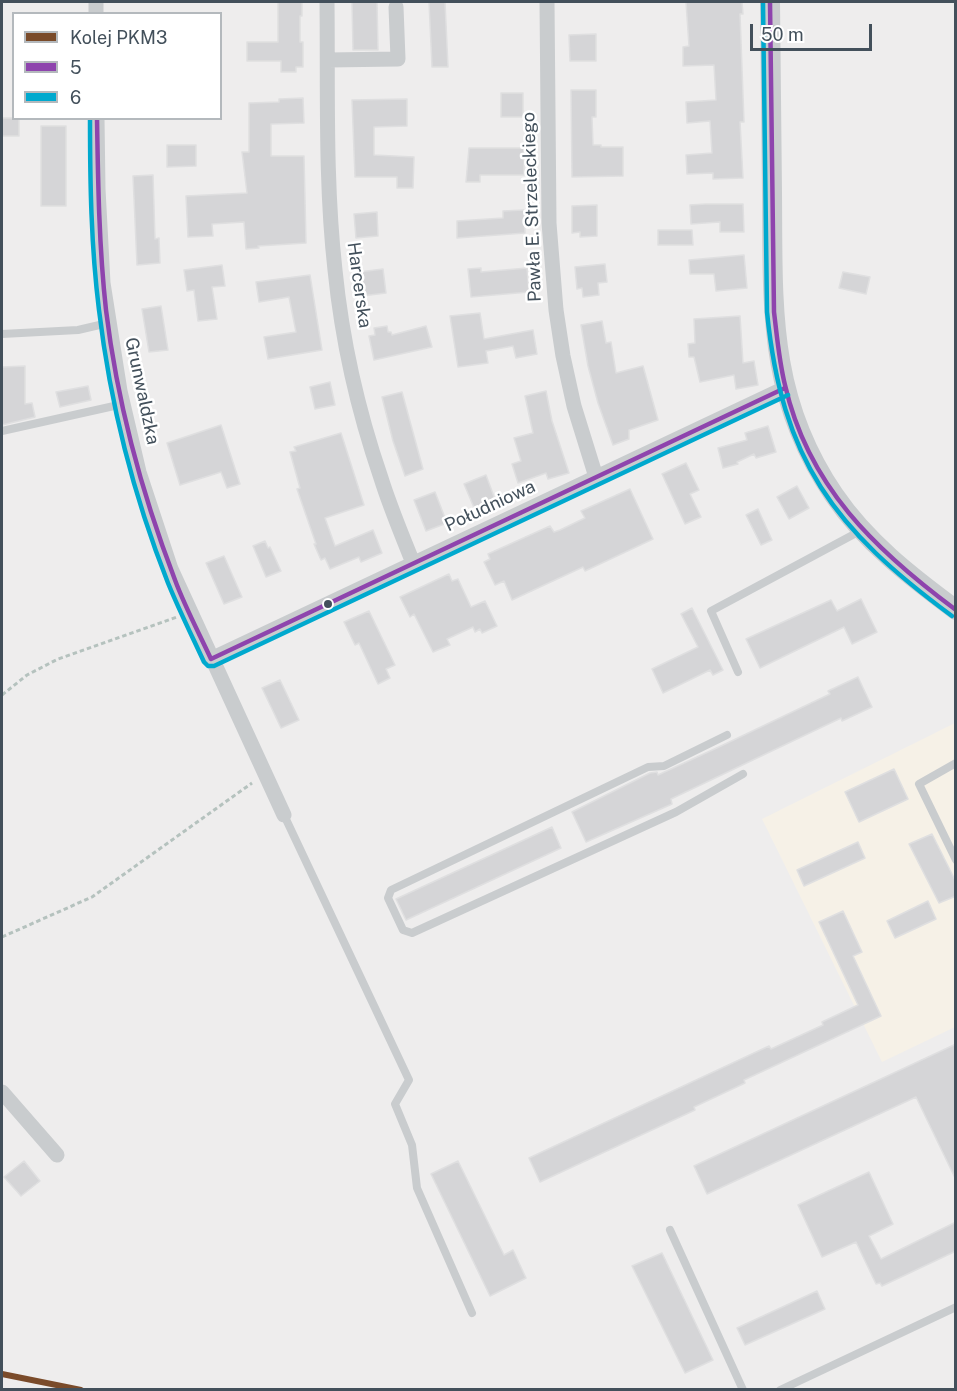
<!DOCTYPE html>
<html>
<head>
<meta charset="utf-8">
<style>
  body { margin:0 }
  #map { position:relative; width:957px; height:1391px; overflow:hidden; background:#eeeded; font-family:"Public Sans",sans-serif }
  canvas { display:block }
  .frame { position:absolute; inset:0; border:3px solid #43505b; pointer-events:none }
  .legend { position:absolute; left:12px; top:12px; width:210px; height:108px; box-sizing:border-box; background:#fff; border:2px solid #b4b9bd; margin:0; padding:8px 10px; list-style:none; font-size:18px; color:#43505b }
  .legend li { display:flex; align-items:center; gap:12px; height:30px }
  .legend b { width:30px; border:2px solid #b4b9bd }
  .scale { position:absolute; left:750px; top:24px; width:122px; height:27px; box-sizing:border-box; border:3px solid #43505b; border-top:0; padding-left:8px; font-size:18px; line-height:21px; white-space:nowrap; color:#43505b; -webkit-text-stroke:4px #fff; paint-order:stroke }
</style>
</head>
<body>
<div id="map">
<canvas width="957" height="1391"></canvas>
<div class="frame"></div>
<ul class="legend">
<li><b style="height:8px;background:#7a4b2a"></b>Kolej PKM3</li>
<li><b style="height:8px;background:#8e44ad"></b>5</li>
<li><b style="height:8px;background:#00a9ce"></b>6</li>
</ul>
<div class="scale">50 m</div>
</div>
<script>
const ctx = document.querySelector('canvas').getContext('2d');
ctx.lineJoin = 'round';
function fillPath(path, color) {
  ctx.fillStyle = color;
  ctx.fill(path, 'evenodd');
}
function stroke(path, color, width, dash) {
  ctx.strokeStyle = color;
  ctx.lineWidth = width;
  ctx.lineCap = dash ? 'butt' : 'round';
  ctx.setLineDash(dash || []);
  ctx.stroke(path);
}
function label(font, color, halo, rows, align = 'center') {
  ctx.font = font + ' "Public Sans",sans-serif';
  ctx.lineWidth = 5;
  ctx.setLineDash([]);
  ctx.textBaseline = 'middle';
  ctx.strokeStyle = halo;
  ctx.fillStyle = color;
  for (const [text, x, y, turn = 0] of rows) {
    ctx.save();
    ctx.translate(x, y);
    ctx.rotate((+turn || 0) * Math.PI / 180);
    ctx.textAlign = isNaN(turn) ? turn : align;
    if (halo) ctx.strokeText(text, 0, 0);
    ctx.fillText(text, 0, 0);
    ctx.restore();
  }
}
const commercial = new Path2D(`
  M955,723V1027L882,1062L762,819Z`);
const building = new Path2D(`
  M278,2H302V16H300V42H303V67H296V72H281V61H247V42H278Z
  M352,2H377L378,50H353Z
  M429,2H445L448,67H432Z
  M686,2H742L743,14H740L744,122H740L743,178L713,179V173L687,174L686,155L712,153L710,121L687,123L686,102L716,100L714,65L683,66V47L689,46Z
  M596,34V61H570L569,35Z
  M571,90H596V117H592L593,145H601V147H623V176L572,177Z
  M501,93H523V117H501Z
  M303,98L304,123L271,124V156H304L306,243L258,246L259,248L246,249L244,222L212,224L213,236L188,237L186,196L247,193L242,152H249V103L279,102V99Z
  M407,99V126L374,127V155L414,157L413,188H397V177H355L352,100Z
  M2,118H19V136H2Z
  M41,126H66V206H41Z
  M167,145H196V166L167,167Z
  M469,148H524V175H480V182H466Z
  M153,175L155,239L159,238L160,263L137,265L133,176Z
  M706,204H743L744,232H720V222L691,224L690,205Z
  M597,205V236L580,237V232L572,233V206Z
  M524,210L525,233L457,238V221L503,218V211Z
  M377,212L378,236L356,238L354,214Z
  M658,230H692L693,245H658Z
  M744,255L747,288L716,291L714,274H690L689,260Z
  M605,264L607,282L598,283L599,295L583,297L582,288L577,289L575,267Z
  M222,265L225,286L212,287L217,319L198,321L194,290L187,291L184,270Z
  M481,268V272L527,268L529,292L471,297L468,269Z
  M383,269L386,293L362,296L359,272Z
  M843,272L870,277L866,294L839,288Z
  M310,275L322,350L268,359L264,337L296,332L289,297L259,302L256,282Z
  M161,306L168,350L149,352L142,309Z
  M480,313L484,339L533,330L537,354L516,358L513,346L486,351L488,363L458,367L450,316Z
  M740,316L743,363L754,361L758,385L736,389L734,375L700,382L694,357H689L688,344L695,343L694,319Z
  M602,321L606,343L611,342L616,373L643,366L658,420L629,430V439L613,445L598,403L588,366L581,325Z
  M387,326L388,332H391L392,335L426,326L432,347L374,360L369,336L375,335L374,328Z
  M25,366V404L32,403L35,417L2,425V367Z
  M330,382L335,405L315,409L310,387Z
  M88,386L91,400L60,407L56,392Z
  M546,391L552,421L569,473L548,479L546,473L518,483L512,464L521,461L514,438L533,433L525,396Z
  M402,392L423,469L405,476L393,441L382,397Z
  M221,425L240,484L227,488L221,472L180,485L167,443Z
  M768,426L776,452L756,458L754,454L737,462L738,464L723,468L718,448L747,440L745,433Z
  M341,433L364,505L325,518L335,546L373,530L382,553L361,562L359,557L330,569L325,558L321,560L314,544H316L297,489L300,488L290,452L296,451L294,447Z
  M686,463L699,490L690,494L701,517L685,524L662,474Z
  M486,475L496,502L475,510L464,484Z
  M797,486L809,508L789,519L777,497Z
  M630,489L653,539L585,571L583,567L512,600L504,581L495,585L484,562L490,559L488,554L550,526L554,532L560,530L585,518L581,511Z
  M435,492L447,523L426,531L414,500Z
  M758,509L772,540L761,545L746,515Z
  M265,541L268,548L270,547L281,571L266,577L253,546Z
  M224,556L242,597L224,604L206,563Z
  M449,574L452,581L458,579L471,607L485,601L497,626L482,633L480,629L475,632L473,627L447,639L450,645L433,652L414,614L410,617L400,597Z
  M861,599L877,632L852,644L844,627L760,668L746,639L831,600L837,611Z
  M692,608L723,670L713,675L710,670L663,693L652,669L698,647L681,614Z
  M369,611L395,665L386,669L390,678L378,684L359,643L355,645L344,622Z
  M858,677L872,707L842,721L841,718L671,799L672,804L586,842L572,812L650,773L657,772L658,775L721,746L830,694L828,691Z
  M280,680L299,720L281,728L262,688Z
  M894,769L908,799L859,822L845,792Z
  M552,827L561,848L406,920L396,899Z
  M932,834L956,882V896L939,903L909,844Z
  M858,842L865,858L804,886L797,870Z
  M928,901L936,919L895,938L887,921Z
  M843,911L862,952L853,956L881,1016L744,1080L745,1083L694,1107L695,1110L540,1182L529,1158L769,1046L771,1049L823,1025L822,1022L858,1005L819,922Z
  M956,1044V1180L916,1097L707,1194L694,1166Z
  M24,1161L40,1181L21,1196L4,1177Z
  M458,1161L504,1255L513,1250L526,1278L490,1296L431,1174Z
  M869,1172L893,1224L869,1236L881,1259L956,1222V1251L882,1286L880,1283L876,1284L856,1242L822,1257L798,1205Z
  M662,1253L713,1360L685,1373L632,1266Z
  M817,1291L825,1309L745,1345L737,1328Z`);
const path = new Path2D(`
  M2,695L27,675L58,659L177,617
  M2,937L92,897L252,783`);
const service = new Path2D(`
  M2,334L78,330L108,323
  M2,431L123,404
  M738,672L711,611L860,531
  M727,735L664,766L648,767L391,890L388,898L403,930L412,933L676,812L743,774
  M956,763L919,784L956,860
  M284,815L409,1080L395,1104L412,1145L417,1188L472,1313
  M670,1230L743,1390
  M780,1390L956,1307`);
const minor = new Path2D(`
  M96,2V14
  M327,2C328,90 325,181 335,270C342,340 358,411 381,478C390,507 402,535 413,563
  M547,2L549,223L556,310L563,356L574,406L596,477
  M328,60L398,59L396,7
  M97,118L98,189L103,283L120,391L139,472L171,569L284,815
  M211,659L785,388
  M2,1092L57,1155`);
const tertiary = new Path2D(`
  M770,2C771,65 771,129 772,193C773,305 767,397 834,495C866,542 910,576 956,610`);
const bus1 = new Path2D(`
  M770,2L774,312C777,336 779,361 785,385C808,486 875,550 956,610
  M97,118C98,182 99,247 106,310C117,401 142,494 175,580C185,607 199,633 211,659
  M211,659L785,388`);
const bus2 = new Path2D(`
  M763,2L767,312C782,461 834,529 952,616
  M90,118C90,182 91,246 99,310C110,402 134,497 168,583C179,610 192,636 204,662L208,666H214L788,395`);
const rail1 = new Path2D(`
  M2,1374L81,1390`);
const markers = [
  [328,604,5,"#43505b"]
];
const streetNames = [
  ["Pawła E. Strzeleckiego",532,207,-92],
  ["Harcerska",359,285,82],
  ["Grunwaldzka",142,391,78],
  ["Południowa",490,506,-25]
];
fillPath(commercial, '#f6f1e7');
fillPath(building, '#d5d5d7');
stroke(building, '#dfdfe0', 1.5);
stroke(path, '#b5c2be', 3, [4.5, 3]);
stroke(service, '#c9ccce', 8);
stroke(minor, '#c9ccce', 15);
stroke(tertiary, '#c9ccce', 20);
stroke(bus1, '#8e44ad', 4.5);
stroke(bus2, '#00a9ce', 4.5);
stroke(rail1, '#7a4b2a', 6);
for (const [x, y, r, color] of markers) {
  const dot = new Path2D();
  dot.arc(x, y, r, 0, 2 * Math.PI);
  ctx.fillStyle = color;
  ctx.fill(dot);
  stroke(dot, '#fff', 2);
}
label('18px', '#43505b', '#fff', streetNames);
</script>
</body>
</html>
